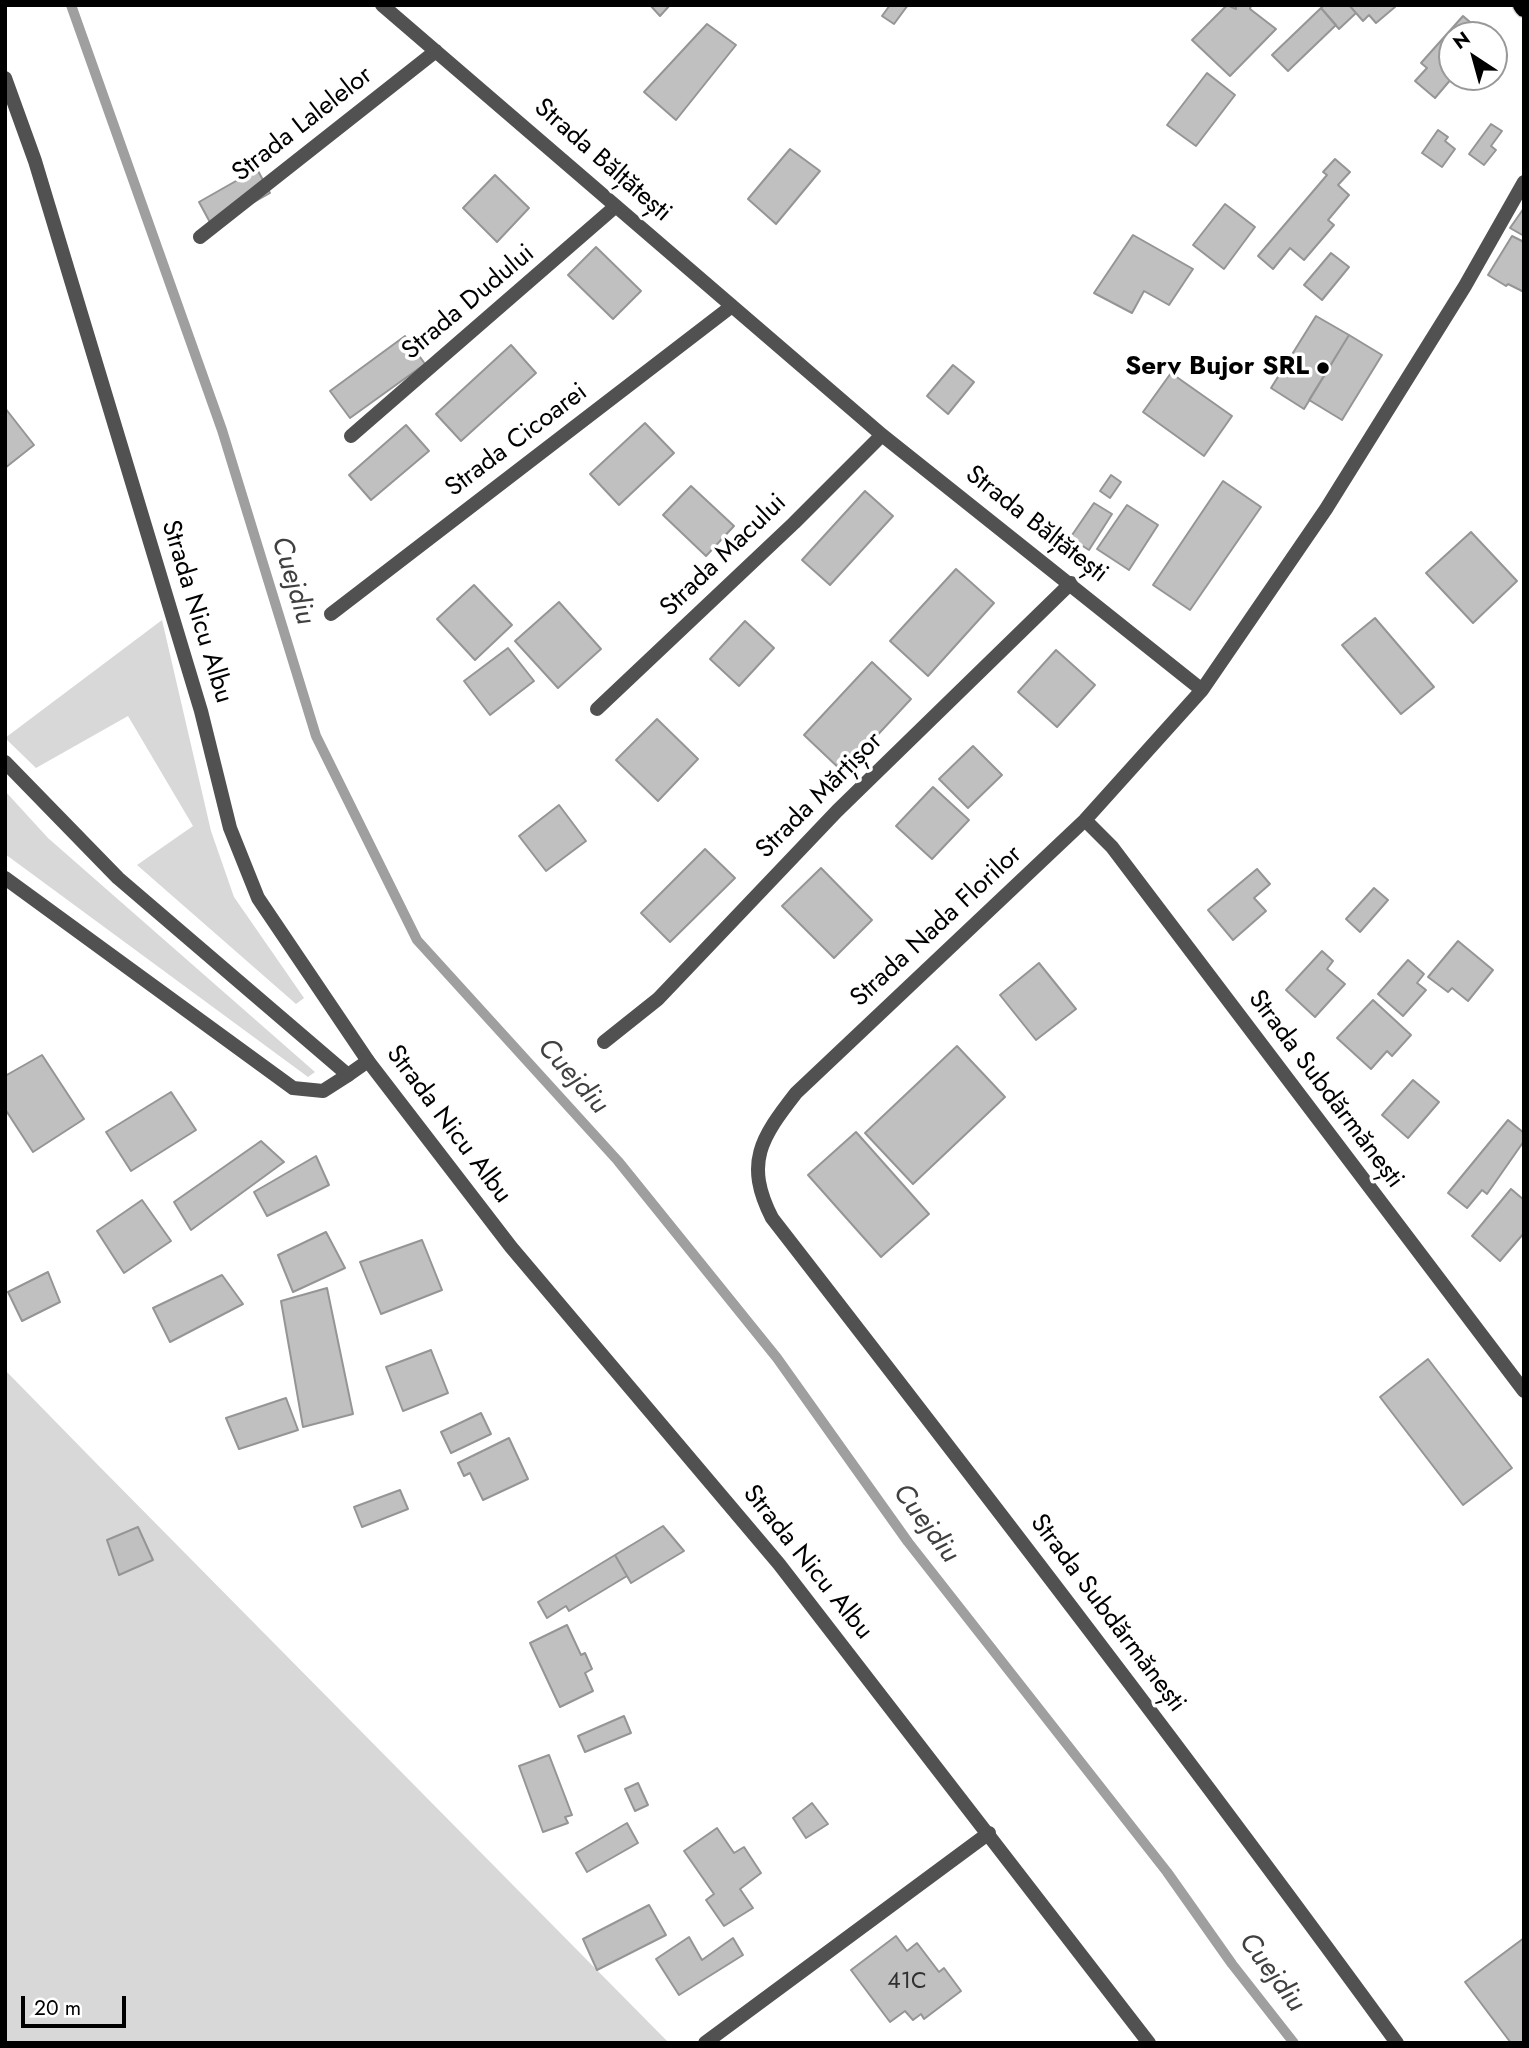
<!DOCTYPE html>
<html>
<head>
<meta charset="utf-8">
<style>
  body { margin:0 }
  #map { position:relative; width:1529px; height:2048px; overflow:hidden; background:#fff; font-family:Jost,sans-serif }
  canvas { display:block }
  .frame { position:absolute; inset:0; border:7px solid #000; pointer-events:none }
  .north { position:absolute; left:1438px; top:21px; width:70px; height:70px; box-sizing:border-box; background:#fff; border:2px solid #999; border-radius:50%; rotate:324deg; font-size:19px; font-weight:700; line-height:28px; text-align:center; color:#000 }
  .north::after { content:''; display:block; margin:auto; width:24px; height:32px; background:#000; clip-path:polygon(50% 0,100% 100%,50% 72%,0 100%) }
  .scale { position:absolute; left:21px; top:1996px; width:105px; height:32px; box-sizing:border-box; border:4px solid #000; border-top:0; padding-left:9px; font-size:21px; line-height:24px; white-space:nowrap; color:#000; -webkit-text-stroke:5px #fff; paint-order:stroke }
</style>
</head>
<body>
<div id="map">
<canvas width="1529" height="2048"></canvas>
<div class="frame"></div>
<div class="north">N</div>
<div class="scale">20 m</div>
</div>
<script>
const ctx = document.querySelector('canvas').getContext('2d');
ctx.lineJoin = 'round';
function fillPath(path, color) {
  ctx.fillStyle = color;
  ctx.fill(path, 'evenodd');
}
function stroke(path, color, width, dash) {
  ctx.strokeStyle = color;
  ctx.lineWidth = width;
  ctx.lineCap = dash ? 'butt' : 'round';
  ctx.setLineDash(dash || []);
  ctx.stroke(path);
}
function label(font, color, halo, rows, align = 'center') {
  ctx.font = font + ' Jost,sans-serif';
  ctx.lineWidth = 7;
  ctx.setLineDash([]);
  ctx.textBaseline = 'middle';
  ctx.strokeStyle = halo;
  ctx.fillStyle = color;
  for (const [text, x, y, turn = 0] of rows) {
    ctx.save();
    ctx.translate(x, y);
    ctx.rotate((+turn || 0) * Math.PI / 180);
    ctx.textAlign = isNaN(turn) ? turn : align;
    if (halo) ctx.strokeText(text, 0, 0);
    ctx.fillText(text, 0, 0);
    ctx.restore();
  }
}
const green = new Path2D(`
  M162,620L211,831L234,897L304,998L296,1004L137,865L193,826L128,716L36,768L5,738Z
  M5,791L48,838L315,1072L308,1077L5,854Z
  M5,1370L95,1462L669,2043H5Z`);
const stream = new Path2D(`
  M71,5L222,430L316,736L417,940L618,1161L777,1358L908,1542L1167,1872L1232,1964L1294,2043`);
const building = new Path2D(`
  M650,5H670L660,16Z
  M890,5H908L894,24L882,16Z
  M1227,5L1236,9V5H1251L1250,9L1276,29L1230,76L1192,40Z
  M1324,5H1349L1356,13L1339,29L1321,8Z
  M1349,5H1393L1395,7L1376,23L1369,15L1363,21Z
  M1321,8L1336,25L1288,71L1272,55Z
  M1463,16L1484,34L1452,35V71L1448,75L1452,78L1435,98L1415,81L1427,68L1421,63Z
  M707,24L736,45L676,120L644,92Z
  M1207,73L1235,95L1196,146L1167,125Z
  M1491,124L1502,131L1491,146L1496,150L1484,165L1469,154Z
  M1438,130L1448,137L1445,141L1455,149L1442,167L1422,153Z
  M790,149L820,171L776,224L748,199Z
  M1335,159L1350,172L1338,185L1349,195L1328,220L1334,225L1304,260L1290,248L1273,269L1258,256L1327,175L1323,172Z
  M257,169L270,193L212,226L199,202Z
  M495,175L529,208L497,242L463,208Z
  M1225,204L1255,227L1224,269L1193,245Z
  M1524,208V236L1510,228Z
  M1133,235L1193,269L1169,305L1144,291L1132,313L1094,293Z
  M1512,236L1524,242V292L1508,284L1506,286L1488,275Z
  M596,247L641,291L613,319L568,275Z
  M1331,253L1349,267L1322,300L1304,285Z
  M1316,316L1349,335L1304,409L1271,388Z
  M1349,335L1382,355L1342,420L1309,400Z
  M405,336L425,364L350,418L330,391Z
  M511,345L536,373L461,441L436,414Z
  M953,365L974,382L948,414L927,396Z
  M1171,373L1232,416L1204,456L1143,412Z
  M5,408L34,445L5,468Z
  M645,423L674,453L619,505L590,474Z
  M406,425L429,451L371,500L349,475Z
  M1111,475L1121,482L1110,498L1100,491Z
  M1223,481L1261,507L1190,610L1153,585Z
  M691,486L734,526L706,556L663,515Z
  M865,491L893,516L830,585L802,560Z
  M1094,503L1112,514L1089,550L1070,538Z
  M1127,505L1158,525L1129,570L1097,549Z
  M1471,532L1517,581L1473,623L1426,573Z
  M956,569L994,603L928,676L890,641Z
  M474,585L512,625L475,660L437,619Z
  M559,602L601,649L558,688L515,641Z
  M1375,618L1434,687L1401,714L1342,645Z
  M745,621L774,648L739,686L710,659Z
  M508,648L534,681L490,715L464,681Z
  M1056,650L1095,685L1057,727L1018,692Z
  M872,662L911,699L843,772L804,735Z
  M657,719L698,759L658,801L616,760Z
  M973,746L1002,775L968,808L939,779Z
  M933,787L969,820L932,859L896,826Z
  M559,805L586,841L546,871L519,836Z
  M705,849L735,878L670,942L641,913Z
  M821,868L872,920L834,958L782,906Z
  M1257,869L1270,884L1254,898L1266,911L1233,940L1208,910Z
  M1374,888L1388,900L1360,932L1346,919Z
  M1458,941L1493,970L1468,1001L1452,988L1448,992L1428,977Z
  M1322,951L1333,961L1327,969L1345,984L1315,1017L1286,990Z
  M1408,960L1424,974L1417,983L1426,990L1403,1016L1378,994Z
  M1039,963L1076,1009L1036,1040L1000,995Z
  M1373,1000L1411,1035L1392,1056L1387,1051L1371,1069L1337,1038Z
  M957,1046L1005,1097L913,1184L865,1133Z
  M42,1055L84,1119L33,1152L5,1109V1076Z
  M1413,1080L1439,1102L1408,1138L1382,1115Z
  M171,1092L196,1130L131,1171L106,1132Z
  M1508,1120L1524,1133V1141L1487,1194L1482,1190L1467,1208L1448,1193Z
  M856,1132L929,1214L881,1257L808,1175Z
  M261,1141L284,1162L191,1230L174,1202Z
  M316,1156L329,1185L267,1216L254,1192Z
  M1511,1189L1524,1200V1233L1500,1261L1472,1236Z
  M142,1200L171,1241L124,1273L97,1231Z
  M326,1232L345,1268L293,1292L278,1255Z
  M422,1240L442,1290L381,1314L360,1262Z
  M48,1272L60,1302L22,1321L8,1292Z
  M222,1275L243,1304L170,1342L153,1308Z
  M327,1288L353,1414L303,1427L281,1301Z
  M431,1350L448,1393L403,1411L386,1367Z
  M1428,1359L1512,1468L1463,1505L1380,1397Z
  M286,1398L298,1430L239,1449L226,1418Z
  M481,1413L491,1434L451,1453L441,1432Z
  M509,1438L528,1479L483,1500L470,1473L464,1476L458,1463Z
  M400,1490L408,1509L362,1527L354,1507Z
  M663,1526L684,1551L631,1583L615,1555Z
  M138,1527L153,1560L119,1575L107,1540Z
  M615,1555L627,1576L569,1611L566,1606L547,1618L538,1602Z
  M567,1625L581,1655L585,1653L592,1669L585,1673L593,1691L560,1707L530,1643Z
  M624,1716L631,1733L585,1752L578,1736Z
  M549,1755L572,1815L565,1817L568,1823L543,1832L519,1766Z
  M638,1783L648,1805L635,1811L625,1789Z
  M812,1803L828,1824L806,1838L793,1818Z
  M627,1823L638,1843L587,1872L576,1853Z
  M717,1828L734,1853L744,1847L761,1873L740,1889L753,1908L724,1926L706,1900L714,1894L684,1851Z
  M649,1905L666,1935L597,1970L583,1939Z
  M896,1936L907,1951L917,1943L939,1972L944,1968L961,1991L924,2019L921,2014L913,2020L905,2011L890,2022L851,1970Z
  M689,1937L702,1960L733,1938L743,1955L679,1995L656,1959Z
  M1524,1938V2043H1511L1465,1982Z`);
const lane = new Path2D(`
  M5,762L118,878L348,1075L368,1061`);
const street = new Path2D(`
  M382,5L882,435L1202,690
  M5,78L35,161L201,711L230,828L258,898L368,1061L511,1247L779,1564L1149,2043
  M200,237L436,51
  M351,436L616,206
  M331,614L732,306
  M597,709L794,523L882,435
  M1085,820L1112,847L1524,1391
  M5,878L293,1088L323,1091L348,1075
  M604,1042L658,999L837,811L1071,583
  M705,2043L989,1833
  M1397,2043C1194,1764 983,1490 772,1218C744,1163 761,1138 796,1093L1085,820L1202,690L1326,509L1465,286L1524,182`);
const primary = new Path2D(`
  M1522,5L1524,8`);
const markers = [
  [1323,368,7,"#000"]
];
const numberNames = [
  ["41C",907,1982]
];
const streetNames = [
  ["Strada Lalelelor",303,125,-38],
  ["Strada Bălțătești",602,161,41],
  ["Strada Dudului",469,303,-40],
  ["Strada Cicoarei",517,441,-37],
  ["Strada Bălțătești",1036,525,38],
  ["Strada Macului",724,556,-44],
  ["Strada Nicu Albu",196,612,73],
  ["Strada Mărțișor",820,796,-45],
  ["Strada Nada Florilor",937,927,-43],
  ["Strada Subdărmănești",1325,1090,53],
  ["Strada Nicu Albu",448,1125,53],
  ["Strada Nicu Albu",807,1563,51],
  ["Strada Subdărmănești",1107,1614,53]
];
const poiNames = [
  ["Serv Bujor SRL",1309,368]
];
const waterNames = [
  ["Cuejdiu",292,581,73],
  ["Cuejdiu",572,1077,48],
  ["Cuejdiu",925,1524,53],
  ["Cuejdiu",1271,1973,53]
];
fillPath(green, '#d8d8d8');
stroke(stream, '#9f9f9f', 10);
fillPath(building, '#c0c0c0');
stroke(building, '#959595', 2);
stroke(primary, '#dbdbdb', 21);
stroke(lane, '#515151', 14);
stroke(street, '#515151', 14);
stroke(primary, '#000', 18);
for (const [x, y, r, color] of markers) {
  const dot = new Path2D();
  dot.arc(x, y, r, 0, 2 * Math.PI);
  ctx.fillStyle = color;
  ctx.fill(dot);
  stroke(dot, '#fff', 2.5);
}
label('23px', '#303030', null, numberNames);
label('26px', '#000', '#fff', streetNames);
label('bold 26px', '#000', '#fff', poiNames, 'right');
label('italic 28px', '#404040', '#fff', waterNames);
</script>
</body>
</html>
